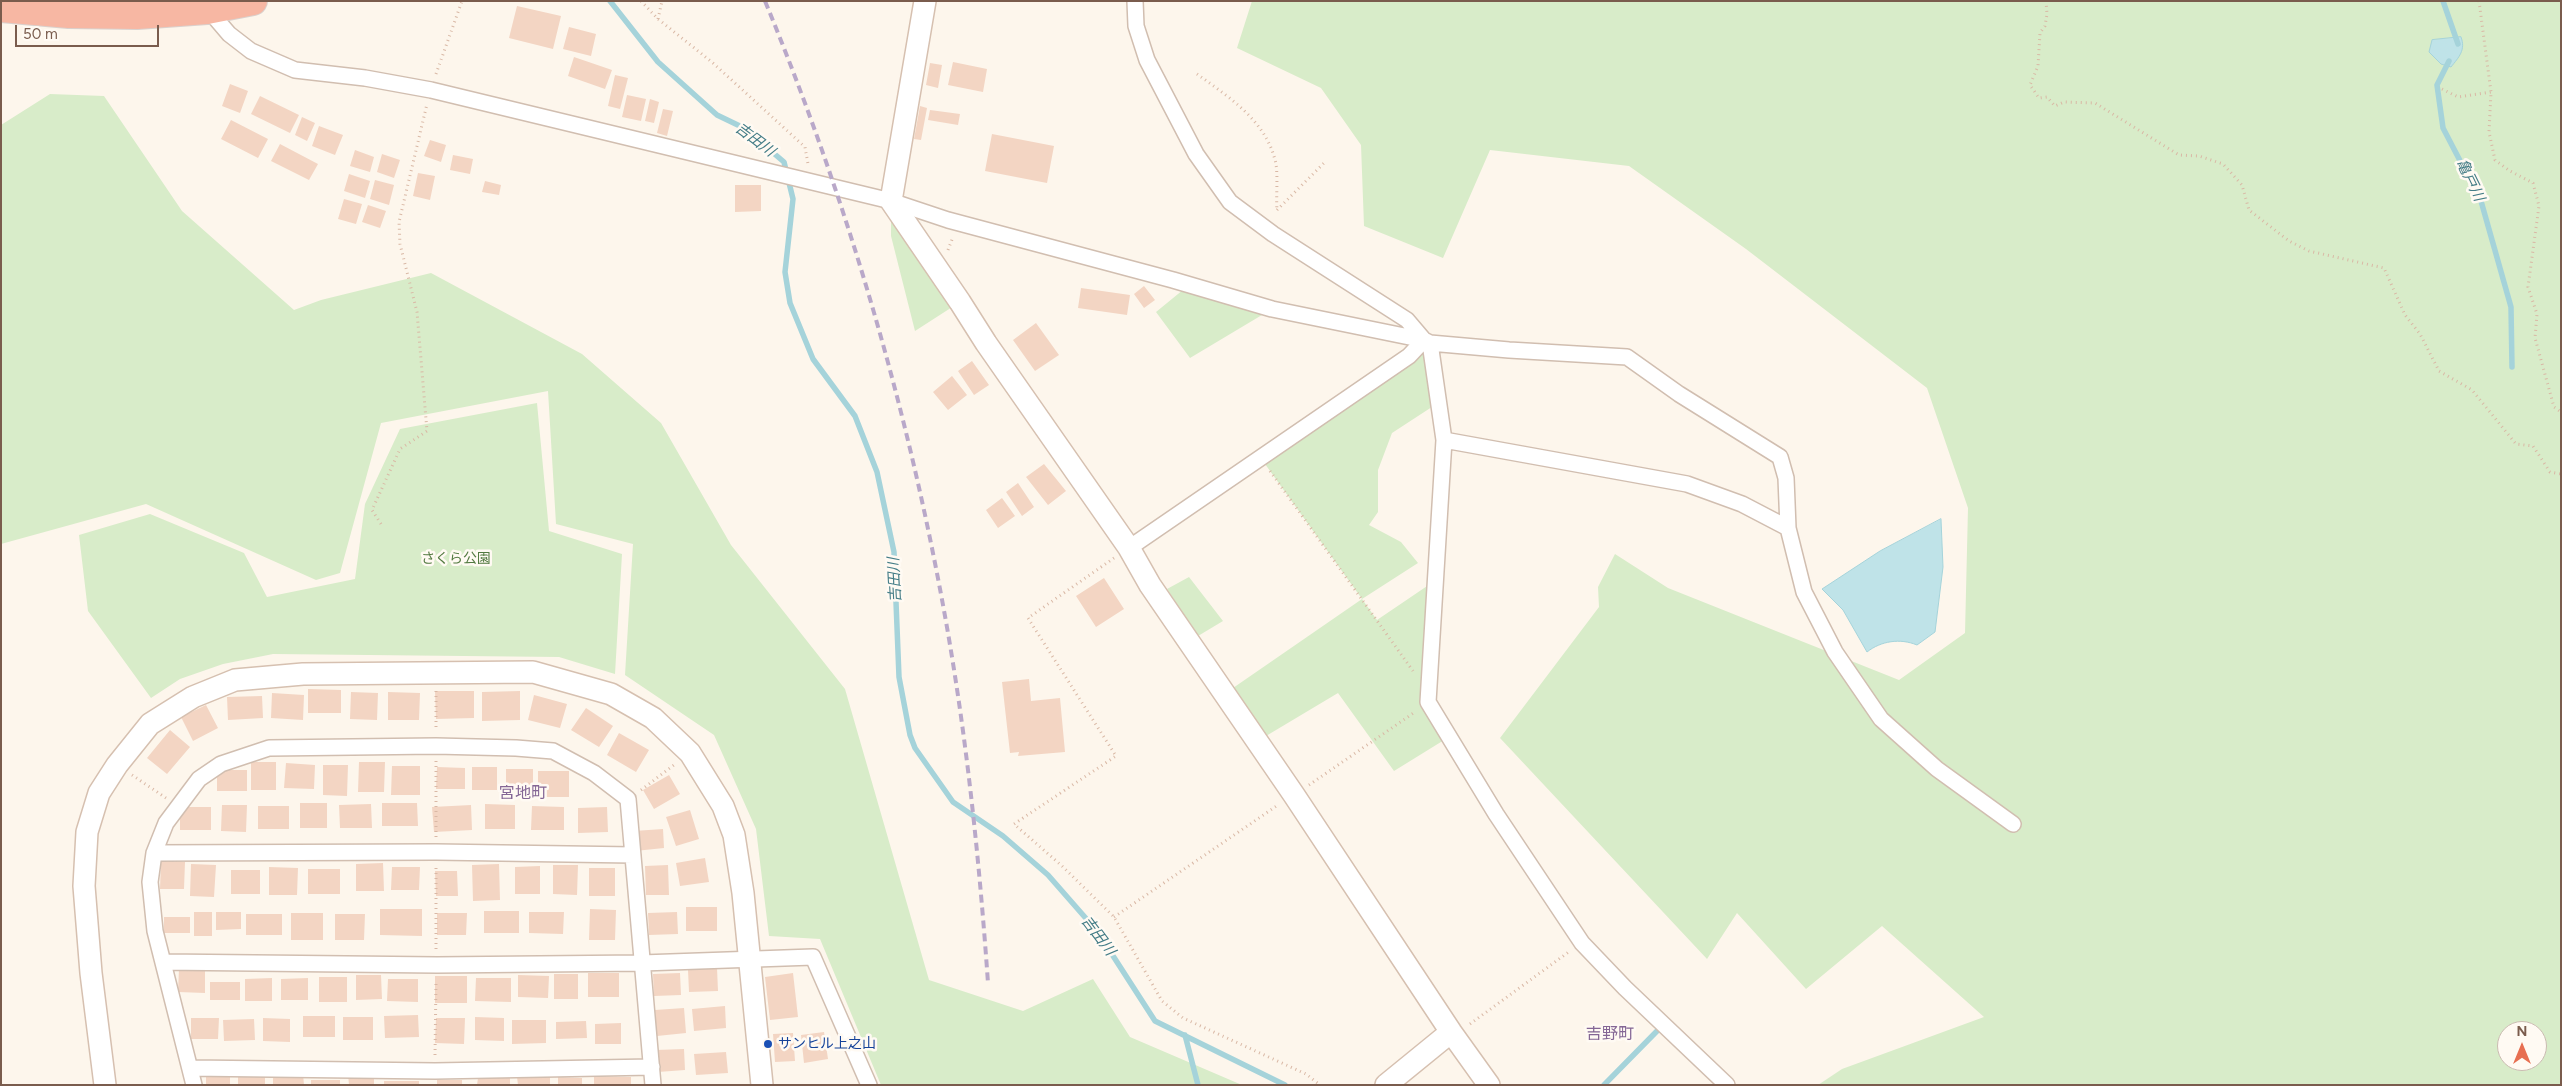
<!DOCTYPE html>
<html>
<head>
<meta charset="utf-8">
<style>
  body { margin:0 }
  #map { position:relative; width:2562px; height:1086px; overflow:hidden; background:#fdf6ec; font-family:Figtree,sans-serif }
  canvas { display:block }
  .frame { position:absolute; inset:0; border:2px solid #7a5c4d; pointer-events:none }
  .north { position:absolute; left:2497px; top:1021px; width:50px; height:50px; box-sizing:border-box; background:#fffaf3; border:1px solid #cabbb1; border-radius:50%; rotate:0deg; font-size:14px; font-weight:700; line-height:20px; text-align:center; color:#7a5c4d }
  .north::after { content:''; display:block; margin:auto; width:18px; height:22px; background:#e76f51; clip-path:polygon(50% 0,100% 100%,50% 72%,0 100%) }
  .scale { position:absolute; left:15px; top:25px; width:144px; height:22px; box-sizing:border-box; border:2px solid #7a5c4d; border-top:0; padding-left:6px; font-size:15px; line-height:18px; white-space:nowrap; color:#7a5c4d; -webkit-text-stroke:4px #fffaf3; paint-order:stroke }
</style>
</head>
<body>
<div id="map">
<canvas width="2562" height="1086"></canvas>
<div class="frame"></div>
<div class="north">N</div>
<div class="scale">50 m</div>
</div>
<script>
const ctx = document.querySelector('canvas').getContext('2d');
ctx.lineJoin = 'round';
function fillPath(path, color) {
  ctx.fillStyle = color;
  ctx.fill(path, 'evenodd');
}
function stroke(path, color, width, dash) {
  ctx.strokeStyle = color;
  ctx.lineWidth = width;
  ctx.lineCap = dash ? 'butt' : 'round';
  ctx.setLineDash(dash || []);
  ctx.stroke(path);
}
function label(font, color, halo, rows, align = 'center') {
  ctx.font = font + ' Figtree,"Noto Sans JP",sans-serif';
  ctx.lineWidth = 5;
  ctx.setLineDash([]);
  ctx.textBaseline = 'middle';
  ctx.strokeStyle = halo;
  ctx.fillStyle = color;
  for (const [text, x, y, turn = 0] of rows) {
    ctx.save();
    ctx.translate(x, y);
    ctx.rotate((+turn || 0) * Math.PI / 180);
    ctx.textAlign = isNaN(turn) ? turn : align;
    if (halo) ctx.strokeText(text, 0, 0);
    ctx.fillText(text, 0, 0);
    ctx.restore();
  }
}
const green = new Path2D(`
  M1252,1H2561V1085H1818L1842,1069L1984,1017L1882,926L1806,989L1737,913L1707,959L1500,738L1599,607L1598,587L1615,554L1668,588L1899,680L1965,633L1968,508L1927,388L1746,249L1629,166L1490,150L1443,258L1364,226L1361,145L1321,88L1237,48ZM2507,1031H2537V1061H2507Z
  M50,94L104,96L182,211L294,310L321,300L431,273L582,354L661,423L731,545L845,689L929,980L1023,1011L1093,979L1130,1037L1242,1085H881L820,939L769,936L756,829L714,735L625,675L633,544L556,524L548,391L381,423L340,573L316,580L146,504L1,544V125Z
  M891,201L960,302L915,331L891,236Z
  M1189,285L1272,309L1190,358L1156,312Z
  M1424,340L1438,403L1392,433L1378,470V512L1369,525L1401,542L1418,563L1362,599L1377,620L1436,580L1428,702L1449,737L1394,771L1338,693L1266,736L1233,688L1362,599L1260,457Z
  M537,403L549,531L622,554L615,674L559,657L273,654L223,664L180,679L151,698L88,611L79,535L150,514L244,553L267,597L355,579L365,504L400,429Z
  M1189,577L1223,621L1198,636L1167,589Z`);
const water = new Path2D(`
  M2461,37C2466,50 2459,57 2451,67L2441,64L2429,52L2432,40Z
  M1941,519L1943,567L1935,632L1917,645C1900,638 1881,641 1867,652L1843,610L1822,589L1880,551Z`);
const stream = new Path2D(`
  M610,1L658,62L717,115L744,128L784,162L793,199L785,272L790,303L813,359L855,416L877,472L894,552L899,677L910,735L915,748L953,802L1003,836L1048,875L1097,931L1155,1021L1285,1085
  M2443,1L2458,44
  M2449,61L2437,85L2443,128L2481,201L2511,307L2512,367
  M1185,1035L1198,1085
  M1604,1085L1658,1030`);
const building = new Path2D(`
  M517,6L561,16L553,49L509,38Z
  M569,27L596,34L591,56L563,49Z
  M574,57L612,70L605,89L568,76Z
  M953,62L987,69L983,92L948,85Z
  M930,63L942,65L938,88L926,85Z
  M615,75L628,78L620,109L608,106Z
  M230,84L248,91L240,113L222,106Z
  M627,95L646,99L641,121L622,117Z
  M260,96L299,115L290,133L251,114Z
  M650,99L659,102L654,123L645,121Z
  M920,106L927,108L921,140L914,139Z
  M663,109L673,111L667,136L657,133Z
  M930,110L960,114L958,125L928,120Z
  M302,117L315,123L307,141L295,135Z
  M231,120L268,139L258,158L221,139Z
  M319,126L343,135L335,155L312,146Z
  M992,134L1054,146L1047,183L985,171Z
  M430,140L446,145L441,162L424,156Z
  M280,144L318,164L309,180L271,161Z
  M355,150L374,157L370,172L350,166Z
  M382,154L400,160L394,178L377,172Z
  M453,155L473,159L470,174L450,170Z
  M418,173L435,176L430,200L413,196Z
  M349,174L370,181L365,198L344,191Z
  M375,180L394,185L389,205L370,199Z
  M485,181L501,185L499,195L482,192Z
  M735,185H761V211L735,212Z
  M344,199L362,204L356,224L338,219Z
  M368,205L386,211L380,228L362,222Z
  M1144,286L1155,300L1144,308L1134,294Z
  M1081,288L1130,295L1127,315L1078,308Z
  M1036,323L1059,355L1035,371L1013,340Z
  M972,361L989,385L974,395L958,371Z
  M952,376L967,395L948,410L933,392Z
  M1044,464L1066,491L1048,505L1026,477Z
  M1018,483L1034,507L1022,516L1006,492Z
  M1002,498L1015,516L998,528L986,510Z
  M1104,578L1124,609L1096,627L1076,596Z
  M1029,679L1031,701L1060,698L1065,752L1018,756L1019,752L1010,753L1002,682Z
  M308,689L341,690V713H308Z
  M435,691H474V718L436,719Z
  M520,691V720L482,721V692Z
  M351,692L378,693L377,720L350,719Z
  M388,692L420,693L419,720H388Z
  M272,693L304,695L303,720L271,718Z
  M534,695L567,704L560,728L528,720Z
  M262,696L263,718L228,720L227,697Z
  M206,705L218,728L193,741L181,717Z
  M586,708L613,726L599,747L571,730Z
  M170,730L190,747L167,774L147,758Z
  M619,733L649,750L636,772L607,755Z
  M251,762H276V790H251Z
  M359,762H385L384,792H358Z
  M286,763L315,765L314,789L284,788Z
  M323,765H348L347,796L323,795Z
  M392,766H420V795H391Z
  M437,767L465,768V789H436Z
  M472,767H497V790H472Z
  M506,769H533V792H506Z
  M217,770H247V791H217Z
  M538,771H569V797H538Z
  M669,775L680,794L654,809L643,790Z
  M300,803H327V828H300Z
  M382,803H417L418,826H382Z
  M371,804L372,828H340L339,805Z
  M485,804L515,805V829H485Z
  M222,805H247L246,832L221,831Z
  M471,805L472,830L434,832L432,807Z
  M258,806H289V829H258Z
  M532,806L564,807V830H531Z
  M180,807H211V830H180Z
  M607,807L608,832L578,833V808Z
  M690,810L699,839L676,846L666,817Z
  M663,829L664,848L635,851L634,831Z
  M705,858L709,882L680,886L676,863Z
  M161,861L185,862L184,889H160Z
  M383,863L384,891H356V864Z
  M191,864L216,865L214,897L190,896Z
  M499,864L500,900L473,901L472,865Z
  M553,865H578L577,895L553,894Z
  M668,865L669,895H646L645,866Z
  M540,866V894H515V867Z
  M269,867L298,868L297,895H269Z
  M392,867H420L419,890H391Z
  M589,868H615V896H589Z
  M308,869H340V894H308Z
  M231,870H260V894H231Z
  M435,871H457L458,896H436Z
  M686,907H717V931H686Z
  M380,909H422V936L380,935Z
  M590,909L616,910L615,940H589Z
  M484,911H519V933H484Z
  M194,912H212V936H194Z
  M216,912H241V929L216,930Z
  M529,912H564L563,934L529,933Z
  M677,912L678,934L649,935L648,913Z
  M291,913H323V940H291Z
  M437,913H467L466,935H437Z
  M246,914H282V935H246Z
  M335,914H365L364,940H335Z
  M164,917H190V933H164Z
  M717,968L718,991L689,992L688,970Z
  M179,969L205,970V993L178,992Z
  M588,973H619V997H588Z
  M680,973L681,995L654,996L653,974Z
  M793,973L798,1017L770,1020L765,977Z
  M554,974H578V999H554Z
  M356,975H381L382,999L356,1000Z
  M518,975L549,976L548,998L518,997Z
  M435,976H467V1003H435Z
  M319,977H347V1002H319Z
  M272,978V1001H245V979Z
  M308,978V1000H281V979Z
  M476,978H511V1002L475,1001Z
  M388,979H418V1002L387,1001Z
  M210,982H240V1000H210Z
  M725,1006L726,1028L694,1031L692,1009Z
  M684,1008L686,1033L657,1036L655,1010Z
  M418,1015L419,1037L385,1038L384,1016Z
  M303,1016H335V1037H303Z
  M343,1017H373V1040H343Z
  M475,1017L504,1018V1041L475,1040Z
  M191,1018H219L218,1039H191Z
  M263,1018L290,1019V1042L263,1041Z
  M436,1018H465L464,1044L435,1043Z
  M254,1019L255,1040L224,1041L223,1020Z
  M512,1020H546V1043L512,1044Z
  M586,1021L587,1038L556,1039V1022Z
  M621,1023V1044H595V1024Z
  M824,1032L828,1059L804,1063L801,1035Z
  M793,1033L795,1061L775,1062L773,1034Z
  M684,1049L685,1070L658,1072L656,1050Z
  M726,1052L728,1073L696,1075L694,1054Z
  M206,1072H230V1085H206Z
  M303,1074L304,1085H273V1075Z
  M348,1074H374V1085H349Z
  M238,1075L265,1076V1085H238Z
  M594,1076L631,1077V1085H594Z
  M517,1077H550V1085H518Z
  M558,1077L582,1078V1085H558Z
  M478,1078H510V1085H477Z
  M311,1080H340V1085H311Z
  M437,1080H462V1085H437Z
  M384,1081H419V1085H384Z`);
const path = new Path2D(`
  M641,1L658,19L713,63L805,147L808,164
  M2046,1L2047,14L2045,26L2040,33L2038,66L2030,85L2039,98L2047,97L2055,106L2064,102L2095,103L2179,155L2199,156L2223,164L2242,185L2249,210L2289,241L2309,251L2384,268L2405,315L2420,334L2439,371L2472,390L2516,444L2533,446L2550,472L2561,474
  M2479,1L2491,92L2489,132L2495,160L2510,171L2533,183L2539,206L2528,287L2537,314L2535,338L2554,407L2561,412
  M658,19L662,1
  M436,74L462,1
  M1197,74C1230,98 1267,121 1276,164C1278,178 1276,196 1277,211
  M2442,89L2458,97L2491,92
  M1277,210L1325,162
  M948,250L953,237
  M1270,471L1413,671
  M381,524L372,510L400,449L427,431L417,312L400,244L399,222L427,104
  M1114,558L1028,618L1116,756L1014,824L1062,866L1114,917L1162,1001L1183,1018L1306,1074L1320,1085
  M436,691V730
  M436,761V837
  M132,775L166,798
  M1309,785L1415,712
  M641,790L674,765
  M436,868V950
  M1114,917L1278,805
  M1470,1024L1570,951
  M435,1055L436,981`);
const street = new Path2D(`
  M1135,1L1136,26L1147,60L1196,154L1230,202L1273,234L1407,320L1424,340
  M206,7L229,34L251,51L295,70L365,78L431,90L891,201L948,220L1173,280L1272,309L1424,340L1430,343L1509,350L1627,357L1679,394L1780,457L1786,478L1788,528L1804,592L1835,652L1881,719L1937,769L2013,824
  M1430,343L1444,440L1428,702L1496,814L1582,943L1625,988L1727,1085
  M1444,440L1687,484L1742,504L1788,528
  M1129,548L1409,356L1424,340
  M154,853L436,852L633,855
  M163,962L437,965L642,963L813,957L869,1085
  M190,1068L435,1071L652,1067
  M194,1085L155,931L150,882L154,853L166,823L199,779L221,764L269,748L436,746L516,748L553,751L594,773L628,799L653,1085`);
const secondary = new Path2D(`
  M925,1L891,201L960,302L986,343L1129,548L1150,585L1294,795L1451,1032L1489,1085
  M105,1085L91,973L84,886L87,832L99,793L117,765L150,724L193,697L235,680L303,674L533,672L611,694L653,718L690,753L723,806L734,835L743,893L762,1085
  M1386,1085L1451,1032`);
const highway = new Path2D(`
  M1,8L69,14L137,15L207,10L253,1`);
const rail = new Path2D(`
  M765,1C845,195 905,398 943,605C966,730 979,856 988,983`);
const markers = [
  [768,1044,5,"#1a4fb4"]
];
const parkNames = [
  ["さくら公園",456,559]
];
const transitNames = [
  ["サンヒル上之山",778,1044]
];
const waterNames = [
  ["吉田川",755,140,37],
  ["亀戸川",2470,180,64],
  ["吉田川",895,580,-93],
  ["吉田川",1098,936,53]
];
const quarterNames = [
  ["宮地町",523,793],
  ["吉野町",1610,1034]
];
fillPath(green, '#d8ecc9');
fillPath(water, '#bfe3e8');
stroke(water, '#a5d3da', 1);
stroke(stream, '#a5d3da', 5.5);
fillPath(building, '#f3d5c3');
stroke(street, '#d1beb0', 18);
stroke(secondary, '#d6c0b0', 24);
stroke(highway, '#dad1cd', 30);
stroke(path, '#d9b8a5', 3, [1, 4]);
stroke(street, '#fff', 15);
stroke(secondary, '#fff', 21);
stroke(highway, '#f7b7a3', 28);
stroke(rail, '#b9a8c9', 4, [8, 5]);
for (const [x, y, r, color] of markers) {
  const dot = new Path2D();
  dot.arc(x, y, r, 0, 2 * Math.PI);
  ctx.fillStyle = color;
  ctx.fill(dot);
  stroke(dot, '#fffaf3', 2);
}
label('14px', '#537a41', '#fffaf3', parkNames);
label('14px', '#164399', '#fffaf3', transitNames, 'left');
label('italic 15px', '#437c86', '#fffaf3', waterNames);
label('16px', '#846695', '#fffaf3', quarterNames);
</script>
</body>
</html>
